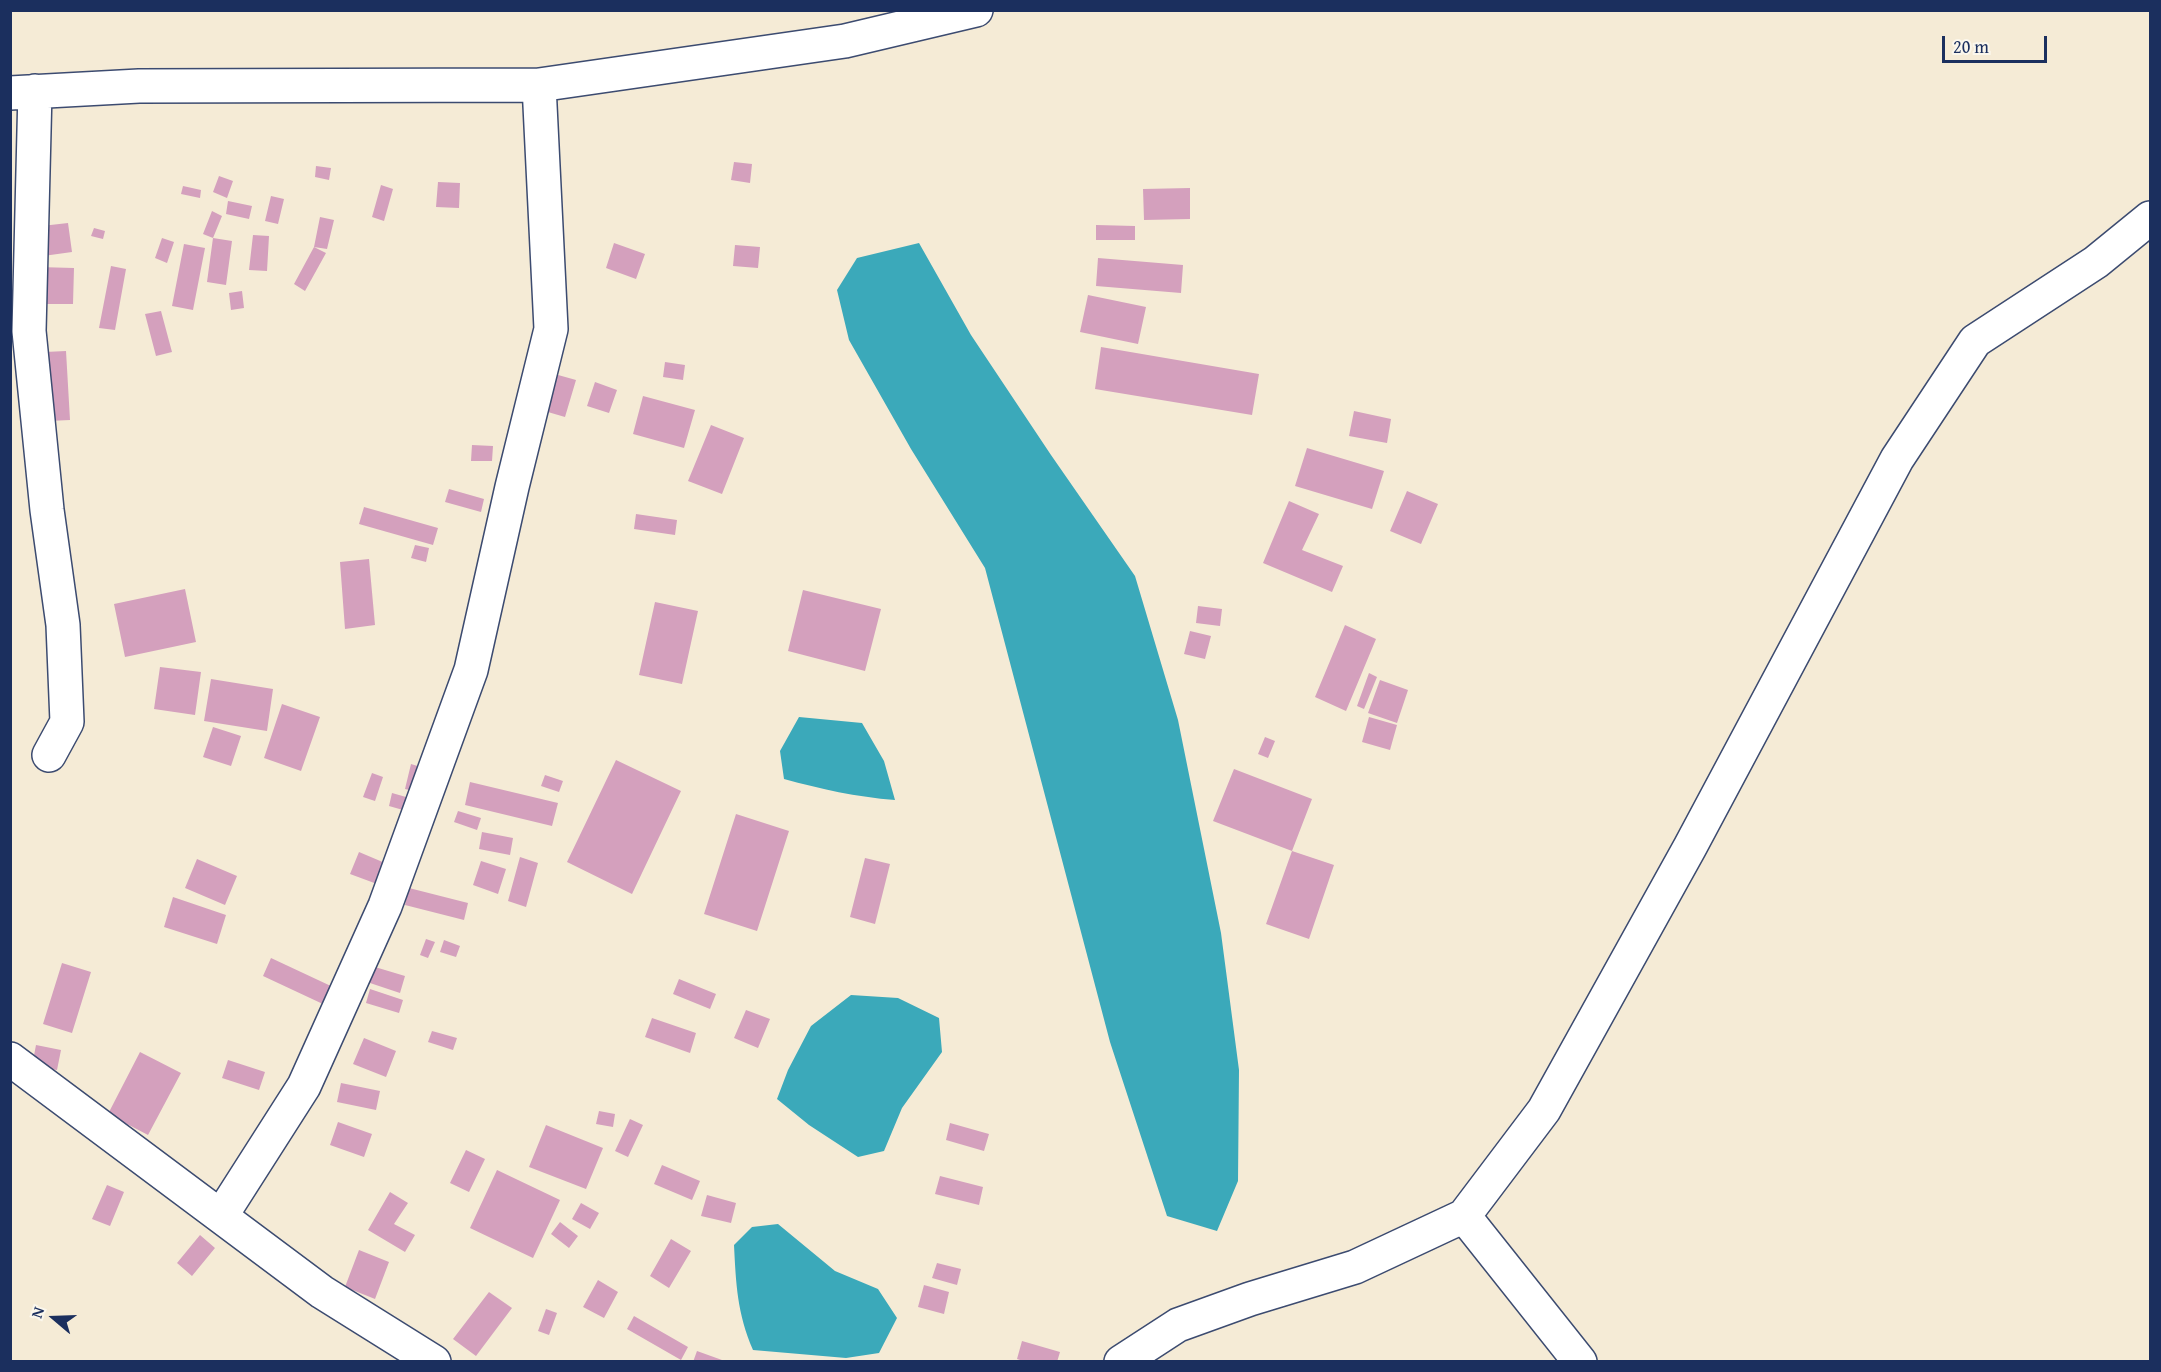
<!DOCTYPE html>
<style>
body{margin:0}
#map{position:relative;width:2161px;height:1372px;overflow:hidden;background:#f5ebd6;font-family:"Gentium Book Plus",serif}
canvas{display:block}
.frame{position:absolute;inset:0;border:12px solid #1b2f5e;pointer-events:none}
.north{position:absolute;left:24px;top:1288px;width:60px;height:60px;-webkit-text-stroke:4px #fbf7ec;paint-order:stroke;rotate:289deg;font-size:16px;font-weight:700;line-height:24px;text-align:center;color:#1b2f5e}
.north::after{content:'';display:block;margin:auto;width:21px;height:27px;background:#1b2f5e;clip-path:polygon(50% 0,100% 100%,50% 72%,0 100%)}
.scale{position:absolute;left:1942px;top:36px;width:105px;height:27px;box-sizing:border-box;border:3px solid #1b2f5e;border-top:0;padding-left:8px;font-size:18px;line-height:21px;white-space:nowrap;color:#1b2f5e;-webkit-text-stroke:4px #fbf7ec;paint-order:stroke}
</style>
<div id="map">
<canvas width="2161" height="1372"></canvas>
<div class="frame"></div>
<div class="north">N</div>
<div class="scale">20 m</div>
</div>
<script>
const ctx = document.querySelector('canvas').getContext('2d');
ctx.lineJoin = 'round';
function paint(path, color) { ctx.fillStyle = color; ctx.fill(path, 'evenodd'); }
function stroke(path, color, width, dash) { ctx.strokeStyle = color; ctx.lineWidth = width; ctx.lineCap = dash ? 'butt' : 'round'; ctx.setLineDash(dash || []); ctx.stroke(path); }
const water = new Path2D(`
 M919,243l52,92 80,120 84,121 43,144 43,213 18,137 -1,111 -21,50 -50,-15 -57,-174 -125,-474 -74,-119 -62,-109 -12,-50 20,-32z
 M799,717l63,6 22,38 11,39c-39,-3 -74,-11 -111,-21l-4,-28z
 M851,995l47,3 41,20 3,34 -40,56 -18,43 -26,6 -49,-32 -32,-26 11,-29 23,-44z
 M778,1224l57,47 43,18 19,29 -18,35 -33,5 -93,-8c-16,-37 -17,-66 -19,-105l18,-18z`);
const building = new Path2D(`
 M734,162l18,2 -2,19 -19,-3z
 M316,166l15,2 -2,12 -14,-3z
 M219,176l14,5 -6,17 -14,-6z
 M438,182l22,1 -1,25 -23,-1z
 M381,185l12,4 -9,32 -12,-4z
 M183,186l18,4 -1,8 -19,-4z
 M1190,188v31l-46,1 -1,-31z
 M271,196l13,3 -6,25 -13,-3z
 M228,201l24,5 -3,13 -23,-5z
 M212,211l10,5 -9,22 -10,-4z
 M320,217l14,3 -7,29 -13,-2z
 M68,223l4,29 -36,5 -3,-30z
 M1096,225l39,1v14h-39z
 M94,228l11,3 -2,8 -12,-3z
 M253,235l16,1 -2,35 -18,-1z
 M162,238l12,4 -7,21 -12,-5z
 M213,238l19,3 -6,44 -19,-3z
 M614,243l31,11 -9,25 -30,-11z
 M184,244l21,4 -12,62 -21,-4z
 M735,245l25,2 -2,21 -25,-2z
 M314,247l12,6 -21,38 -11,-7z
 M1098,258l85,7 -2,28 -85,-7z
 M111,266l15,3 -11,61 -16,-2z
 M38,267l36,1 -1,36h-36z
 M242,291l2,17 -13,2 -2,-17z
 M1088,295l58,12 -8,37 -58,-12z
 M161,311l11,41 -16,4 -11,-42z
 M1101,347l158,27 -7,41 -157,-26z
 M66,351l4,69 -21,1 -4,-69z
 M665,362l20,3 -2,15 -20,-3z
 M551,373l25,7 -11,37 -24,-7z
 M595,382l22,8 -8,23 -22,-7z
 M643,396l52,14 -11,38 -51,-14z
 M1354,411l37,8 -4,24 -38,-7z
 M711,425l33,13 -22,56 -34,-13z
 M472,445l21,1 -1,15h-21z
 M1307,448l77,23 -12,38 -77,-23z
 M449,489l35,10 -3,13 -36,-10z
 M1407,491l31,13 -17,40 -31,-13z
 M1289,501l30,13 -17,36 41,16 -11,26 -69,-29z
 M364,507l74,21 -5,17 -74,-21z
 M636,514l41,6 -2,15 -41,-6z
 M415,545l14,3 -3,14 -15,-4z
 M369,559l6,66 -30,4 -5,-67z
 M185,589l11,53 -71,15 -11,-53z
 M803,590l78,19 -16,62 -77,-20z
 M655,602l43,9 -16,73 -43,-9z
 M1198,606l24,3 -2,17 -24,-3z
 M1345,625l31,14 -30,72 -31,-14z
 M1190,631l21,5 -6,23 -21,-5z
 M160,667l41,5 -6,43 -41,-6z
 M1369,673l8,4 -13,32 -7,-3z
 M211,679l62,10 -6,42 -63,-10z
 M1380,680l28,10 -11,33 -29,-10z
 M282,704l38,13 -19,54 -37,-13z
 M1369,717l28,8 -7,25 -28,-8z
 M213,727l28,9 -10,30 -28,-9z
 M1265,737l10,4 -7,17 -10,-4z
 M616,760l65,31 -49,103 -65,-32z
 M411,764l13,4 -6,24 -13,-3z
 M1234,769l78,30 -20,52 -79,-30z
 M372,773l11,4 -8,24 -12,-4z
 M545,775l18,6 -4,11 -18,-6z
 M470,782l88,21 -6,23 -87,-21z
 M392,793l21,6 -3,13 -21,-6z
 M458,811l23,7 -4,12 -23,-8z
 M736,814l53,17 -32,100 -53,-17z
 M482,832l31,6 -3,17 -31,-6z
 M1292,851l42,14 -25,74 -43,-15z
 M359,852l26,11 -8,21 -27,-10z
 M520,857l18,6 -12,44 -18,-6z
 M865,858l25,6 -15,60 -25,-7z
 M197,859l40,17 -12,29 -40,-17z
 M481,861l25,8 -8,25 -25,-9z
 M409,888l59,15 -4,17 -59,-15z
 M173,897l53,18 -9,29 -53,-17z
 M426,939l9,3 -7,16 -8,-3z
 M444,940l16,6 -4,11 -16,-5z
 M271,958l62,29 -8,18 -62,-29z
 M62,963l29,9 -19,61 -29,-9z
 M375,967l30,9 -5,17 -30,-10z
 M679,979l37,15 -6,15 -37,-15z
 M370,989l33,11 -4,13 -33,-10z
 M746,1010l24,9 -12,29 -24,-10z
 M652,1018l44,15 -6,20 -45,-16z
 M432,1031l25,7 -4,12 -25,-8z
 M364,1038l32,13 -10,26 -33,-13z
 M36,1045l25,5 -4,20 -25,-4z
 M140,1052l41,21 -33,62 -40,-21z
 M228,1060l37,12 -6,18 -37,-12z
 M341,1083l39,8 -4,19 -39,-8z
 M599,1111l16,3 -2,13 -17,-3z
 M630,1119l13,6 -15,32 -13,-6z
 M338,1122l34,12 -8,23 -34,-12z
 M950,1123l39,11 -5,17 -38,-11z
 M546,1125l57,23 -17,41 -57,-22z
 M466,1150l19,9 -16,33 -19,-9z
 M662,1165l38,16 -8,19 -38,-16z
 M497,1170l63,30 -27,58 -63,-30z
 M940,1176l43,11 -4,18 -44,-11z
 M107,1185l17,7 -14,34 -18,-7z
 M390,1192l18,11 -14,21 21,11 -10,17 -37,-22z
 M707,1195l29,8 -5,20 -30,-7z
 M581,1203l18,10 -9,16 -18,-10z
 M560,1222l18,14 -9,12 -18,-14z
 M200,1235l15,13 -23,28 -15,-13z
 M671,1239l20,12 -22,37 -19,-12z
 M359,1250l30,12 -14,37 -30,-12z
 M937,1263l24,6 -4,16 -25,-7z
 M598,1280l20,12 -14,26 -21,-11z
 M924,1285l25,7 -5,22 -26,-7z
 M489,1292l23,16 -36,48 -23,-17z
 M546,1309l11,4 -8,22 -11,-4z
 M634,1316l54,31 -7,13 -54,-31z
 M1022,1341l38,11 -3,10h-31l-9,-3z
 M697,1351l25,9v2h-29z`);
const minor = new Path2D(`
 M35,91l-6,240 18,179 16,115 4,97 -18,33
 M10,93l129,-7 400,-1 306,-44 131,-31
 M10,1059l312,233 112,70
 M221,1216l83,-130 81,-180 86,-236 41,-183 39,-158 -12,-244
 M1464,1216l116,146
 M1121,1362l57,-37 72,-26 105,-32 109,-51 80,-106 146,-263 207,-388 78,-118 121,-79 54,-44`);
paint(water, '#3ba9ba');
paint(building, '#d4a0bd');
stroke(minor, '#3c4b70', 36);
stroke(minor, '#fff', 33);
</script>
